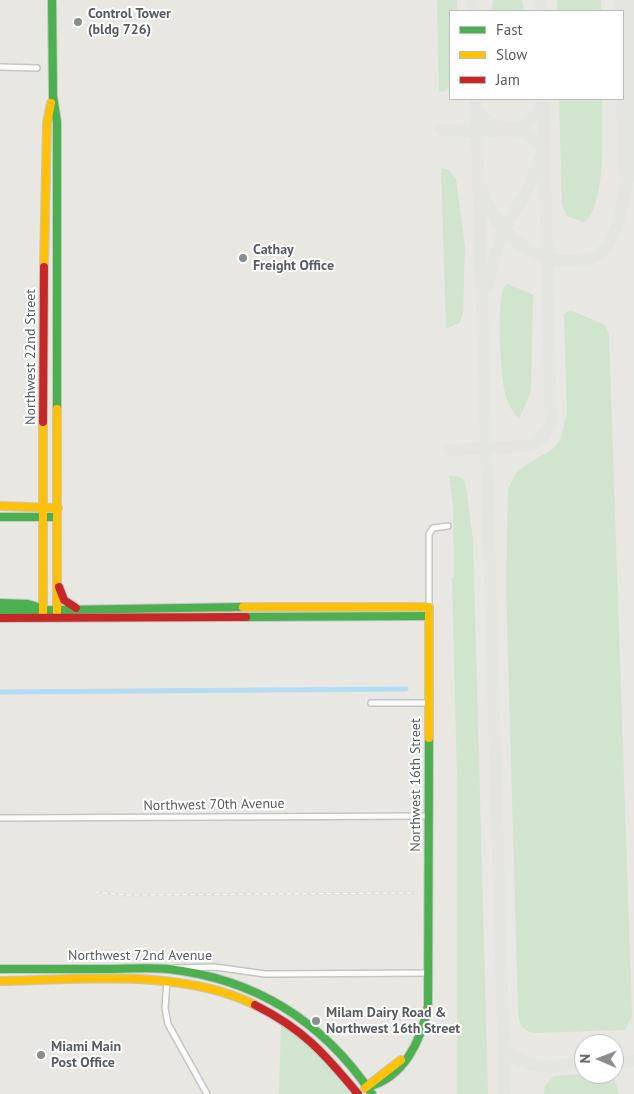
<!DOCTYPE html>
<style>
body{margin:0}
#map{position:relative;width:634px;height:1094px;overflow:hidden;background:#e8e7e2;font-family:"PT Sans",sans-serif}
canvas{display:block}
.legend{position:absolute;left:449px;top:10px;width:175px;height:90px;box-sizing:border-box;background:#fff;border:1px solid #bcbebf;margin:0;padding:6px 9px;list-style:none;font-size:15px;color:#585c60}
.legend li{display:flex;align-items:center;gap:10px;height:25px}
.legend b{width:25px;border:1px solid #bcbebf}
.north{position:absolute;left:574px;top:1034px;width:50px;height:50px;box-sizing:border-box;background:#fff;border:1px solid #bcbebf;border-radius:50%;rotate:271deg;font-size:14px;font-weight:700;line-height:20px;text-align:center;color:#585c60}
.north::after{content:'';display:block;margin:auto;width:18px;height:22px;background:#8a8d8e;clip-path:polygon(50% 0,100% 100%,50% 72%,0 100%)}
</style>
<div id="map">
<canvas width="634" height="1094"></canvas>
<ul class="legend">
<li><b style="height:6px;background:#4caf50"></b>Fast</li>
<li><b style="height:6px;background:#ffc107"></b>Slow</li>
<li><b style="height:6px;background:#c62828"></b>Jam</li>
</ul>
<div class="north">N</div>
</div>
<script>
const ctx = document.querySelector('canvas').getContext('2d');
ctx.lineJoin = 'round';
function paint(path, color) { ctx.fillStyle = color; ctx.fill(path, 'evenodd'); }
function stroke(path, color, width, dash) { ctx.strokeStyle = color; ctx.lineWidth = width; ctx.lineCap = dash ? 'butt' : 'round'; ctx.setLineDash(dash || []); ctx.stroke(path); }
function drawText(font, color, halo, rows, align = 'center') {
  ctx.font = font + ' "PT Sans",sans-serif'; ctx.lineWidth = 4; ctx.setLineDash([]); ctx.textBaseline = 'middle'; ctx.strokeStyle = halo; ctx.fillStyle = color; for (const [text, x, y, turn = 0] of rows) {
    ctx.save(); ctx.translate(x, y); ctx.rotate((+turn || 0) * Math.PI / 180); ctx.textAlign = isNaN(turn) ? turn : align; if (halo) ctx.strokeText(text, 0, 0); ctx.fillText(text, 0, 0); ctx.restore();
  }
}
const green = new Path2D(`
 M437,0h20v11h-7v74l-5,6 -6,1z
 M493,0h29l2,11h-33z
 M557,0h44v11h-44z
 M559,99h43c0,25 5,109 -18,123l-17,-6 -5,-11z
 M441,168l8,2 7,9 9,67 -2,67 -4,10 -13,6z
 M508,284l25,11 -2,97 -12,27c-6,-5 -13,-19 -14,-27 -4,-16 -11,-102 3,-108z
 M570,310l35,15 4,10 23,681 -7,14 -91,3c-15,-3 -15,-12 -16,-25l-12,-422 2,-97 9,-18 37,-23 7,-10 6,-25 -3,-99z
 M449,475l11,2 5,4 8,58 15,555h-31v-317l-5,-199 2,-1 -1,-72z
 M281,1025l35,27 35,42h-72z
 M584,1074h19l11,4 5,16h-75l1,-8 9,-10z`);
const canal = new Path2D(`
 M0,692l406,-3`);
const taxiway = new Path2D(`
 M473,0l1,11
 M540,0l1,11
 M476,99l29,995
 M477,106c12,34 54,13 66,47
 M441,130c29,0 92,10 101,-26
 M482,189c9,29 30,55 58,67 11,4 20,5 30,5 11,0 21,-1 29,-7 35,-27 31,-139 32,-180
 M486,287l18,-58 25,-42 12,-31
 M450,450l79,-4 12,-7 10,-16 -8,-324
 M504,1042c13,32 53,23 80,22
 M614,1063l20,-2`);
const runway = new Path2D(`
 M629,0l5,166`);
const street = new Path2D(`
 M0,67l37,1
 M429,607v-73l4,-6 15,-2
 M371,703h57
 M0,818l429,-2
 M175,968l40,-1 50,7 164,-1
 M167,981l-2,27 3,16 39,70`);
const fast = new Path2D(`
 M52,0l1,96 4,26v287
 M0,517h57
 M0,603l28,1 13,4
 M0,611l243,-4
 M246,617l183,-1
 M0,969c36,0 71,0 107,0 20,0 41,-2 61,0 88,10 155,52 204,125
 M367,1087c37,-9 54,-46 61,-81l1,-268`);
const slow = new Path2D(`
 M44,267l3,-144 4,-20
 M57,409v209
 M0,506l58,2
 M243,607h186v131
 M43,618v-196
 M0,981c80,-1 181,-13 255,24
 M365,1088l36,-28`);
const jam = new Path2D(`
 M43,422l1,-155
 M59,587l5,13 12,8
 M0,618l246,-1
 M255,1005c48,24 69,48 103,89`);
const rail = new Path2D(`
 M95,892l30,3 292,-2`);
const markers = [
 [78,22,5,"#8a8d8e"],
 [243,258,5,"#8a8d8e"],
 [316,1021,5,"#8a8d8e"],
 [41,1055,5,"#8a8d8e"]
];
const poiNames = [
 ["Control Tower",88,14],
 ["(bldg 726)",88,30],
 ["Cathay",253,250],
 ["Freight Office",253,266],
 ["Milam Dairy Road &",326,1013],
 ["Northwest 16th Street",326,1029],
 ["Miami Main",51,1047],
 ["Post Office",51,1063]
];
const streetNames = [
 ["Northwest 22nd Street",31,357,-90],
 ["Northwest 16th Street",416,785,-90],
 ["Northwest 70th Avenue",214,805,-1],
 ["Northwest 72nd Avenue",140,956]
];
paint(green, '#d1e4cd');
stroke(canal, '#b4ddf4', 5);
stroke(taxiway, '#e4e4e1', 12);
stroke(runway, '#e4e4e1', 32);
stroke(street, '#c5c5c4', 8);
stroke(fast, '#c5c6c5', 10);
stroke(slow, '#c5c6c5', 10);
stroke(jam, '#c5c6c5', 10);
stroke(street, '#fcfbfb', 5);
stroke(fast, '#4caf50', 8);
stroke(slow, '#ffc107', 8);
stroke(jam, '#c62828', 8);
stroke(rail, '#e1e1e0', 3);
stroke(rail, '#fff', 1, [4]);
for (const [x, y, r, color] of markers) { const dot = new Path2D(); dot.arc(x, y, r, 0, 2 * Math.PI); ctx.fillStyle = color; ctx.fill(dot); stroke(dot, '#fff', 2); }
drawText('bold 14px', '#585c60', '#fff', poiNames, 'left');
drawText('14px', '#585c60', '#fff', streetNames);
</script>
